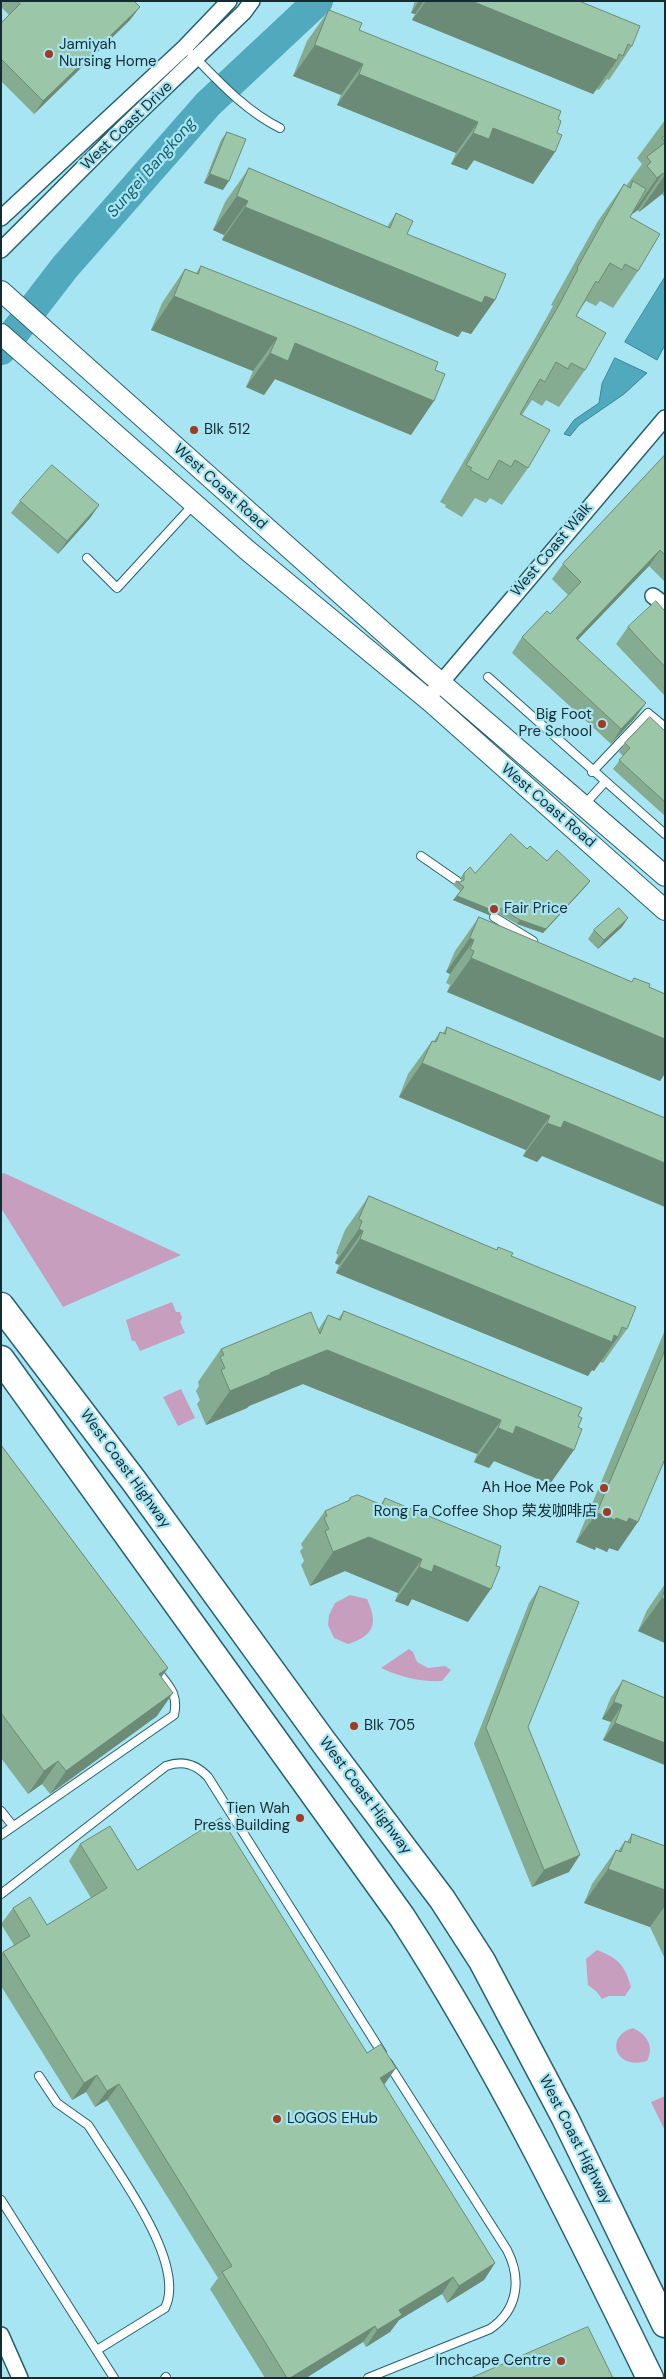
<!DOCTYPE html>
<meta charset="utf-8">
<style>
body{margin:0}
#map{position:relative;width:666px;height:2379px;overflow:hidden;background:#a8e5f3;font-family:"DM Sans",sans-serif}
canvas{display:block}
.frame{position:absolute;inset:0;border:2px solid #132c32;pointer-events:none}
</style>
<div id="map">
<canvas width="666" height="2379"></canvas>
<div class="frame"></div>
</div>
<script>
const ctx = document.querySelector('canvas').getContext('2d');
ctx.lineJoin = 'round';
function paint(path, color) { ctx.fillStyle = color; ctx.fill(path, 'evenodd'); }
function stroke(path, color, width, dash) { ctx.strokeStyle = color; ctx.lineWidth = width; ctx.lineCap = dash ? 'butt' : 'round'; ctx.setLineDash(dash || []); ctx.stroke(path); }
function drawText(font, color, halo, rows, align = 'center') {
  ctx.font = font + ' "DM Sans","Noto Sans SC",sans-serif'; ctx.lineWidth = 4.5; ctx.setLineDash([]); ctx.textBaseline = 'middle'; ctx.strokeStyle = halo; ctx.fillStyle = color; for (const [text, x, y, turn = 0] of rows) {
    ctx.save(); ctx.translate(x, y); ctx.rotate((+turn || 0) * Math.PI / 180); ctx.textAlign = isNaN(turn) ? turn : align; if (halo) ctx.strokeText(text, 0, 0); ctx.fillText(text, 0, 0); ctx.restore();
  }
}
const green = new Path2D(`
 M4,1173l177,82 -118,52 -62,-99v-34z
 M172,1302l4,10h4l2,6 -2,4 5,11 -45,18 -5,-10h-3l-6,-21z
 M181,1389l14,29 -17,8 -15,-29z
 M350,1595l17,4c12,26 6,37 -19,45l-14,-6 -6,-13 1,-10 6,-12z
 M409,1649l4,3 4,10 11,6 17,-2 6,4 -9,11c-21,1 -42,-4 -61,-13z
 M597,1950c21,8 28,15 34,37l-6,9h-16l-7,3 -5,-7 -9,-7 -2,-26z
 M633,2028c13,6 22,18 14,33 -32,10 -43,-25 -14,-33z
 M665,2096v35l-14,-29z`);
const water = new Path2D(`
 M665,277v68l-8,15 -32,-18z
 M615,358l32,15 -23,21 -45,31 -9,11 -6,-2 10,-14 25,-17 3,-19z`);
const river = new Path2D(`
 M1,350l64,-83 143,-163 110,-103`);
const lane = new Path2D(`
 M185,47c29,29 57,62 95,81
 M87,558l30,30 76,-83
 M488,677l177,157
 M592,772l56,-59 17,14
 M584,805l21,-23
 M421,856l36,25
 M494,917l39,24
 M1,1811l12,15
 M1,1835l173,-120c5,-22 -6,-30 -19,-47
 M1,1894l165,-128c17,-6 30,-2 42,11l174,276
 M39,2076l18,27 31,22 6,9c24,39 93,129 71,174l-68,42
 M1,2200l113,178
 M165,2378l1,-1
 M368,2378l122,-49c28,-19 32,-50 17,-79l-119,-187`);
const street = new Path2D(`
 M1,218l184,-171 44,-46
 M1,250l125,-125 118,-113 8,-11
 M653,596l12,9
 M434,691l231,-273
 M1,2335l19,43`);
const secondary = new Path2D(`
 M1,291l425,379 239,206
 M1,334l246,216 184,152 234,208`);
const highway = new Path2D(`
 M1,1306l133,175 188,259 120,159 40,62 83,157 100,206
 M1,1359l401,558c95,147 172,305 248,461`);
const wall = new Path2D(`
 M1,1h133l-4,19 -96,94 -33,-33v-58l8,-8 -8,-8z
 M415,1h164l53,45 -23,34 -2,-1 -8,11 -2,-1 -4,5 -181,-74 3,-6 -4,-1z
 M329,10l30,20 199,89 -3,33 -22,32 -59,-24 -7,10 -16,-6 5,-11 -119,-48 4,-10 -48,-19 14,-35z
 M665,120v78l-3,-4 -23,18 -1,-2 -7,5 -1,2 8,54 -25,37 -13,-7 -4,5 -10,-5 -5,7 -5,8 9,54 -26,37 -13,-7 -4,6 -10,-6 -10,15 6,53 -26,37 -12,-7 -4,5 -11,-5 -13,19 -17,-10 1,-2 -6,-3 93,-160 20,-36 -2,-1 47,-84 26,-37 2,2 16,-22 -5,-6z
 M227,132l-4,58 -19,-7 17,-43z
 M249,168l138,59 9,-14 11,21 88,66 -24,34 -9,-3 -4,6 -236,-97 2,-5 -11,-5 12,-28z
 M201,266l234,104 -24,65 -136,-56 -11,16 -18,-8 7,-16 -102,-41 11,-27 23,-34 11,4z
 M665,455v127l-16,-16 -71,74 68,63 -11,15 -24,26 -99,-91 10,-16 28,-23 18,-19 -16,-16 11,-15z
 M20,501l79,4 -9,13 -32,36 -47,-41z
 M665,611v85l-49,-52 12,-17z
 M665,731v85l-52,-47 10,-13 -4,-4 6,-9z
 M527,849l20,12 43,20 -3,4 -44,48 -26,-9 -21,-12h-4l-3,3 -36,-15 7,-9 -7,-6 3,-4 4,1h1v-5l3,-4h11z
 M479,917l153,65 2,-4 15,9 16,7v80l-5,7 -213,-89 3,-7 -4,-2 4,-9 -4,-2 9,-21z
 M622,927l-24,22 -10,-10 6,-9z
 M447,1027l218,91 -123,38 -5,6 -14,-6 3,-6 -127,-53 9,-23 24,-33h2l6,-9 3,1z
 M369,1196l127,54 2,-3 13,9 116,73 -24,34 -3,-1 -6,9 -2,-1 -4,6 -252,-103 3,-8 -4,-2 3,-8 -2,-2 9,-23z
 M344,1311l238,97 -32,76 -56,-23 -5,7 -15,-6 3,-8 -174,-70 -54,22 -2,2 -41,17 -9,-21 3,-4 -4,-9 3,-5 -1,-4 23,-33 97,-19 10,-15 10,4z
 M665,1330v129l-47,92 -9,-3 -2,4 -11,-5 -1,3 -19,-8z
 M1,1445l167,223 -7,9 -4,39 -107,78 -8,-10 -14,10 -27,-36z
 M350,1498l31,6 4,-6 83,124 -56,-23 -4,7 -13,-5 3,-8 -53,-22 -35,15 -9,-21 3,-4 -4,-10 3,-3 -2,-4 24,-33 22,-9z
 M665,1584v59l-27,-12 9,-21z
 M540,1586l-12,141 41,145 -37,15 -58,-143 55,-141z
 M623,1680l42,18v67l-62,-25 8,-18 -9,-3 9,-22z
 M632,1834l33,12v113l-15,-32 -66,-24 8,-19 24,-34 2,1 7,-10 2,1z
 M80,1844l57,26 247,215 111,178 -11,17 -37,23 -5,-9 -43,26 -9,12 -24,15 -3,-5 -57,36h-41l-55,-89 8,-11 -111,-178 -12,7 -9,-15 -14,8 -71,-114v-32l2,-2 11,-7 -13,-21 12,-16 34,17 44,-27 -22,-37z`);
const shadedWall = new Path2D(`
 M419,1h5l-9,13 -4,-1z
 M426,1h46l145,59 -24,34 -181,-74z
 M140,7l-10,13 -96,94 9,-13z
 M315,45l48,19 -22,31 -48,-19z
 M359,74l119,48 -22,31 -119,-48z
 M493,128l62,24 -22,32 -59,-24 -7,10 -16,-6 22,-31z
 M663,173l-25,37 -7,5 26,-37z
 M210,174l19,7 -6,9 -19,-7z
 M665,175v14l-3,5 -23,18z
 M237,196l11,5 -24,34 -11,-5z
 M245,207l240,89 10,4 -24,34 -9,-3 -4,6 -236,-97z
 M174,296l103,42 -24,33 -102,-41z
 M295,343l139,58 -23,34 -136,-56 -11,16 -18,-8 24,-34z
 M99,505l-9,13 -32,36 9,-13z
 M660,550l-11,16 -84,87 11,-15z
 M646,703l-11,15 -24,26 10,-15z
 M590,881l-3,4 -44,48 -26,-9 3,-4z
 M457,896l43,12 -4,4h-4l-3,3 -36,-15z
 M628,918l-6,9 -24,22 6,-9z
 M470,938l4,2 -24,34 -4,-2z
 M471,958l194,81v34l-5,8 -213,-89z
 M422,1063l128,53 -24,34 -127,-53z
 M564,1121l101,42v44l-123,-51 -5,6 -14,-6 24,-33z
 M359,1229l4,2 -24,34 -4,-2z
 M360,1239l254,96 4,2 -24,34 -2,-1 -4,6 -252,-103z
 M327,1350l174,70 -24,34 -174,-70 -54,22 -2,2 -41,17 24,-34 40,-18z
 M516,1426l58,24 -24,34 -56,-23 -5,7 -15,-6 24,-34z
 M597,1513l19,5h13l9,4 -20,29 -9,-3 -2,4 -11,-5 -1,3 -19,-8z
 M369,1537l53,22 -24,34 -53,-22 -35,15 23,-34z
 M434,1565l57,24 -23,33 -56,-23 -4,7 -13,-5 24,-34z
 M662,1598l3,1v44l-27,-12z
 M168,1668l-17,23 8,-17z
 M173,1693l-16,23 -107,78 16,-23z
 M614,1702l8,3 -11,17 -9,-3z
 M615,1723l50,20v22l-62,-25z
 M58,1761l-16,23 -14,10 16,-23z
 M580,1855l-11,17 -37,15 12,-17z
 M608,1869l57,21v16l-15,21 -66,-24z
 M396,2068l-12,17 -4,-7z
 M97,2075l-11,17 -14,8 12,-17z
 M119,2084l-12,16 -12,7 12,-16z
 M495,2263l-11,17 -37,23 12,-17z
 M453,2277l-11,17 -43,26 -9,12 -24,15 11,-17 22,-20z
 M375,2326l-12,16 -57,36h-16z`);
const building = new Path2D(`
 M17,1h117l6,6 -97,94 -42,-42v-36l19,-19z
 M472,1h107l61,25 -8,20 -4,-2 -5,12 -4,-2 -2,6z
 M329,10l33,13 -3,7 202,81 -3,8 3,2 -4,12 5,2 -7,17 -62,-24 -4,11 -16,-6 5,-11 -119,-48 4,-10 -48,-19z
 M227,132l19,7 -17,42 -19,-7z
 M665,136v6l-3,-4z
 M665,143v32l-2,-2 -6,5 -10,-12 4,-4 -4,-5z
 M249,168l141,60 6,-15 17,8 -6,13 99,40 -11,26 -10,-4 -3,7 -237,-96 3,-6 -11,-5z
 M633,181l13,8 -16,28 30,17 -22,37 -13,-7 -3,6 -12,-7 -12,20 -2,-2 -20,35 30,17 -21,37 -14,-7 -3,6 -12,-7 -11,20 -5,-3 -20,35 30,16 -22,38 -13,-8 -4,7 -12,-7 -11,20 -18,-10 2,-2 -6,-3 93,-160 19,-36 -1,-1 47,-84 6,4z
 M201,266l151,60 86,36 -3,8 10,4 -11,27 -139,-58 -7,18 -18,-8 7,-15 -103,-42 11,-27 13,5z
 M665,455v100l-5,-5 -84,88 70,65 -25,26 -99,-92 25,-26 3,3 31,-32 -18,-18z
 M52,465l47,40 -32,36 -47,-40z
 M656,601l9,10v56l-37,-40z
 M650,717l15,14v71l-46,-42 11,-12 -5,-5z
 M511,834l16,15 3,-3 17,15 10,-11 33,31 -44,48 -26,-9 -20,-12 -5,-1 -3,3 -35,-14 7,-9 -8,-6 4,1 4,-2v-7l6,-6 5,6z
 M619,908l9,10 -24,22 -10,-10z
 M479,917l153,65 2,-4 16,6 -1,3 16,7v45l-194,-81 3,-7 -4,-2 4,-9 -4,-2z
 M447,1027l218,91v45l-101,-42 -3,7 -14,-5 3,-7 -128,-53 10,-22 4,1 4,-10 5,2z
 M369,1196l128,54 1,-3 15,6 -2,3 125,51 -9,22 -5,-2 -4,10 -4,-2 -2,7 -252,-103 3,-8 -4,-2 3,-8 -3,-2z
 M344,1311l238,97 -4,8 4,2 -4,9 4,2 -8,21 -58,-24 -3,8 -15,-6 3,-8 -174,-70 -57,23 1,1 -41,17 -9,-21 4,-2 -5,-11 4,-2 -3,-6 90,-37 9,22 8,-19 12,5z
 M665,1350v109l-27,63 -9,-4 -2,4 -11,-4 -1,2 -18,-7z
 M1,1445l167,223 -9,6 14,19 -107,78 -8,-10 -14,10 -43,-58z
 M358,1495l24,10 3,-7 116,48 -5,20 4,1 -9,22 -57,-24 -2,7 -13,-5 3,-8 -53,-22 -36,15 -8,-21 4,-2 -5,-11 3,-2 -2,-5 25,-11v-2z
 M540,1586l39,16 -51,125 52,128 -36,15 -58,-142z
 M665,1590v9l-3,-1z
 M623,1680l42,18v45l-50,-20 7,-18 -8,-3z
 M221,1818l146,235 14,-9 15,24 -16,10 115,185 -36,23 -6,-9 -54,33 3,5 -25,15 -2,-4 -85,52h-3l-65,-106 10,-6 -113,-182 -12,7 -10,-16 -13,8 -81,-131 27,-16 -17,-28 17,-11 17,28 60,-37 -27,-44 30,-18 27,44z
 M632,1834l33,12v44l-57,-21 8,-19 5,2 4,-11 5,2z
 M588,2327l25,51h-142z`);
const markers = [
 [49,54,5,"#a23921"],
 [194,430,5,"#a23921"],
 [602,724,5,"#a23921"],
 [494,909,5,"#a23921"],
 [604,1488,5,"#a23921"],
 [607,1512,5,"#a23921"],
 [354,1726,5,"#a23921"],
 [300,1818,5,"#a23921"],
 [277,2119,5,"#a23921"],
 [561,2361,5,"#a23921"]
];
const poiNames = [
 ["Jamiyah",59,45],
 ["Nursing Home",59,62],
 ["Blk 512",204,430],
 ["Big Foot",592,715,"right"],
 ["Pre School",592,732,"right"],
 ["Fair Price",504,909],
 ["Ah Hoe Mee Pok",594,1488,"right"],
 ["Rong Fa Coffee Shop 荣发咖啡店",597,1512,"right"],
 ["Blk 705",364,1726],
 ["Tien Wah",290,1809,"right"],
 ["Press Building",290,1826,"right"],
 ["LOGOS EHub",287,2119],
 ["Inchcape Centre",551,2361,"right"]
];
const streetNames = [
 ["West Coast Drive",127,126,-44],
 ["West Coast Road",220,487,42],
 ["West Coast Walk",552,550,-50],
 ["West Coast Road",548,806,41],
 ["West Coast Highway",125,1469,54],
 ["West Coast Highway",365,1796,53],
 ["West Coast Highway",575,2140,63]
];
const waterNames = [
 ["Sungei Bangkong",152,168,-49]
];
paint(green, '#c89ebe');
paint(water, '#50a9bc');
stroke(water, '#3e8493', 1);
stroke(river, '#50a9bc', 30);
stroke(lane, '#25616e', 10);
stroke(street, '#25616e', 18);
stroke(secondary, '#25616e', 22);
stroke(highway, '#25616e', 29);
stroke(lane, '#fff', 8);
stroke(street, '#fff', 15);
stroke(secondary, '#fff', 20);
stroke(highway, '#fff', 26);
paint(wall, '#85ab90');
paint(shadedWall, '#6c8b76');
paint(building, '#9bc7a8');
stroke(building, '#6c8b76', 1);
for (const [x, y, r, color] of markers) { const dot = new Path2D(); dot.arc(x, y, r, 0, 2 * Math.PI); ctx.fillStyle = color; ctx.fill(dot); stroke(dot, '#a8e5f3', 2); }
drawText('15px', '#132c32', '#a8e5f3', poiNames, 'left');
drawText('15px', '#132c32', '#a8e5f3', streetNames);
drawText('italic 16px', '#155f6d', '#a8e5f3', waterNames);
</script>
